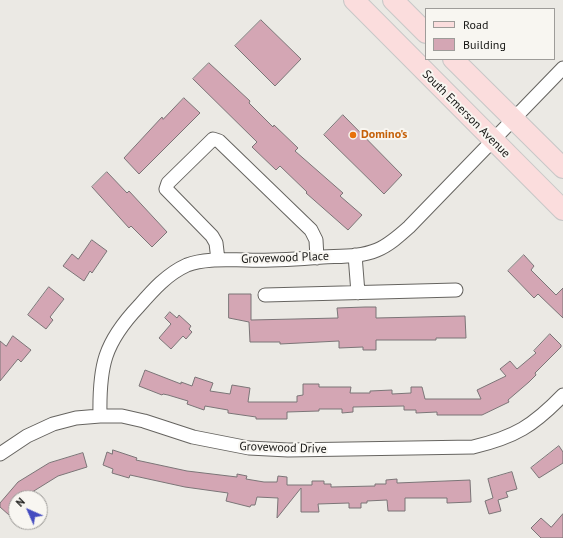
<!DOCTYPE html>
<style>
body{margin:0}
#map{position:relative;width:563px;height:538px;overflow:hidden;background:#ebe9e4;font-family:"PT Sans",sans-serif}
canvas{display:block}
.legend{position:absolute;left:425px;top:8px;width:130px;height:52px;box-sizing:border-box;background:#f8f6f1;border:1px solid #9e9c99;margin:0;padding:5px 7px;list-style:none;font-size:12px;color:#161614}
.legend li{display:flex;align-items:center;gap:8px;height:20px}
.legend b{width:20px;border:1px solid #9e9c99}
.north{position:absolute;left:8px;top:490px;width:40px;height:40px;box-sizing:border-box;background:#f8f6f1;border:1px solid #9e9c99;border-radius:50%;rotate:315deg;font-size:11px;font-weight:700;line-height:16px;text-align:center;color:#161614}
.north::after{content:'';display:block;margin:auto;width:14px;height:18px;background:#434bc0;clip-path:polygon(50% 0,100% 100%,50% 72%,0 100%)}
</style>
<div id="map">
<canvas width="563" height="538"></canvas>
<ul class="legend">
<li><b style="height:5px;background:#fbdddd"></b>Road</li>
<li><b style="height:11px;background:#d4a6b4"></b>Building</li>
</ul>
<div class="north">N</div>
</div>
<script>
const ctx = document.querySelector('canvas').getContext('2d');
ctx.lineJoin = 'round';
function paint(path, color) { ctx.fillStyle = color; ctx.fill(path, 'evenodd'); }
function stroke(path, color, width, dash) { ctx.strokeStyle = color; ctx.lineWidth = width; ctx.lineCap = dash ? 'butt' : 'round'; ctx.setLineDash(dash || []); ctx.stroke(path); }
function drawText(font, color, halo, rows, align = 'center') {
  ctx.font = font + ' "PT Sans",sans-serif'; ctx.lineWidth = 4; ctx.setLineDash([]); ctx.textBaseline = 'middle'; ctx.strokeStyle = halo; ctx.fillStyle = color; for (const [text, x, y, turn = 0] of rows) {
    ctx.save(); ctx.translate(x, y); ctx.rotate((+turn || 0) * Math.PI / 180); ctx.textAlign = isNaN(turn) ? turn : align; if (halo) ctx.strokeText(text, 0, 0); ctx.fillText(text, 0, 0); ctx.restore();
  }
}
const building = new Path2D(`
 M261,20l40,39 -26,27 -40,-40z
 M209,63l41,38 -1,2 24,24 1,-2 24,23 -3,3 48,42 -3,3 22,19 -14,15 -42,-37 1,-1 -27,-26 -4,4 -24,-23 5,-5 -64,-63z
 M184,98l16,15 -61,61 -15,-16 38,-41 1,2z
 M343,115l59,60 -18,19 -60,-59z
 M107,172l20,21 2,-2 38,41 -15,15 -21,-21 -2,2 -37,-41z
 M92,240l15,11 -15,22 -2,-2 -6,10 -21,-15 9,-12 6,5z
 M524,255l10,11 -3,4 25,25 7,-7v30l-25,-24 -4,4 -26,-27z
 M49,287l15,12 -14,18 3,3 -7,9 -18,-14z
 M229,294h22v26l87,-2 -1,-10 28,-1h11v11l89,-2 1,22h-30v2h-60v10h-13v-3l-24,1v-7l-59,3v-2h-30l-1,-20 -20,-4z
 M170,312l7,6 2,-3 12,11 -2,3 3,3 -6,7 -3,-3 -12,13 -12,-11 12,-14 -6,-6z
 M550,334l11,11v2l-26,26 1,2 -7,7 -21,18 1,2 -27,13h-45v-3l-21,1v-3h-12v-4l-51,1v5l-11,1v-4h-23v2l-32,1v7h-31v-2l-28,-4v-3l-23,-4 -1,4 -17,-6 1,-3 -20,-6 -5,-1 -1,1 -23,-9 6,-16 36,14v-2l11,4 3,-9 18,6 -3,8 20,3 2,-9 18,3 -2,14h49v-6l6,-1v-11h16v3h32l-1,6h20v-2l22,-1v4l19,-1v-6h11l3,12h56l-4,-9 29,-14 -6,-7 10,-8 7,8 19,-16 -2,-2z
 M13,336l18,14 -10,12 -3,-3 -18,22v-40l6,5z
 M559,446l4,6v11l-24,15 -8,-10z
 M113,450l24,8 -1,2 51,11 50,6v-3l10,2 -1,3 18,3h13l1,-6 9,1v8h25v-4h12v3h7v3l44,-1v-2h11v-4l11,-1v4l73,-3 1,22 -24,1v-5h-42v13h-17l-1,-11 -20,1v2h-6v5h-12v-5l-31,1 1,8h-18v-24l-24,30 1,-20 -21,-1 -2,8h-4l-1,2 -24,-6 2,-8 -43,-6 -55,-12 -1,3 -17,-5 1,-4 -10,-4 4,-13 5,2z
 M83,453l4,14 -29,9 -29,18 -4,4h-9v17l-6,-5 -1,5 -9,-8v-4l18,-21 31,-19z
 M512,472l5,17 -11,3 2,5 -10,3 3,11 -12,3 -4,-13 8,-3 -5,-19z
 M563,514v24h-22l-10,-10 10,-10 10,9z`);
const street = new Path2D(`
 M355,255l3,38
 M218,260l-2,-17 -4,-7 -46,-47 2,-6 45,-44 6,2 92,89 5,10 1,18
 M265,295l191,-5
 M100,416c-1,-50 4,-73 39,-110 14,-16 28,-32 48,-41 18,-7 41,-5 60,-5 26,1 51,-1 76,-3 18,-1 37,0 54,-7 12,-5 22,-14 32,-23l154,-159
 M0,454l27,-18 26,-12 23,-6 24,-2h22l22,5 49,16 56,11 39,2 185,-3c42,-10 60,-21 90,-52`);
const primary = new Path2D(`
 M354,0l209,210
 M393,0l33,33
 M453,59l110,109`);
const markers = [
 [353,135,4,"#e8710a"]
];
const streetNames = [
 ["South Emerson Avenue",466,114,45],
 ["Grovewood Place",285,258,-2],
 ["Grovewood Drive",283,448,2]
];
const foodNames = [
 ["Domino's",361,135]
];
paint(building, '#d4a6b4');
stroke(building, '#7b7577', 1);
stroke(street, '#666460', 15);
stroke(primary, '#c7c7c7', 22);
stroke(street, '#fff', 13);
stroke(primary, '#fbdddd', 20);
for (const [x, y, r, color] of markers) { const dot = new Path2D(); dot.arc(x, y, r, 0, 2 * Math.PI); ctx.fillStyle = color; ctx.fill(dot); stroke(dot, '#f8f6f1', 1.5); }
drawText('12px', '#161614', '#f8f6f1', streetNames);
drawText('bold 12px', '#c56008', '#f8f6f1', foodNames, 'left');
</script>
